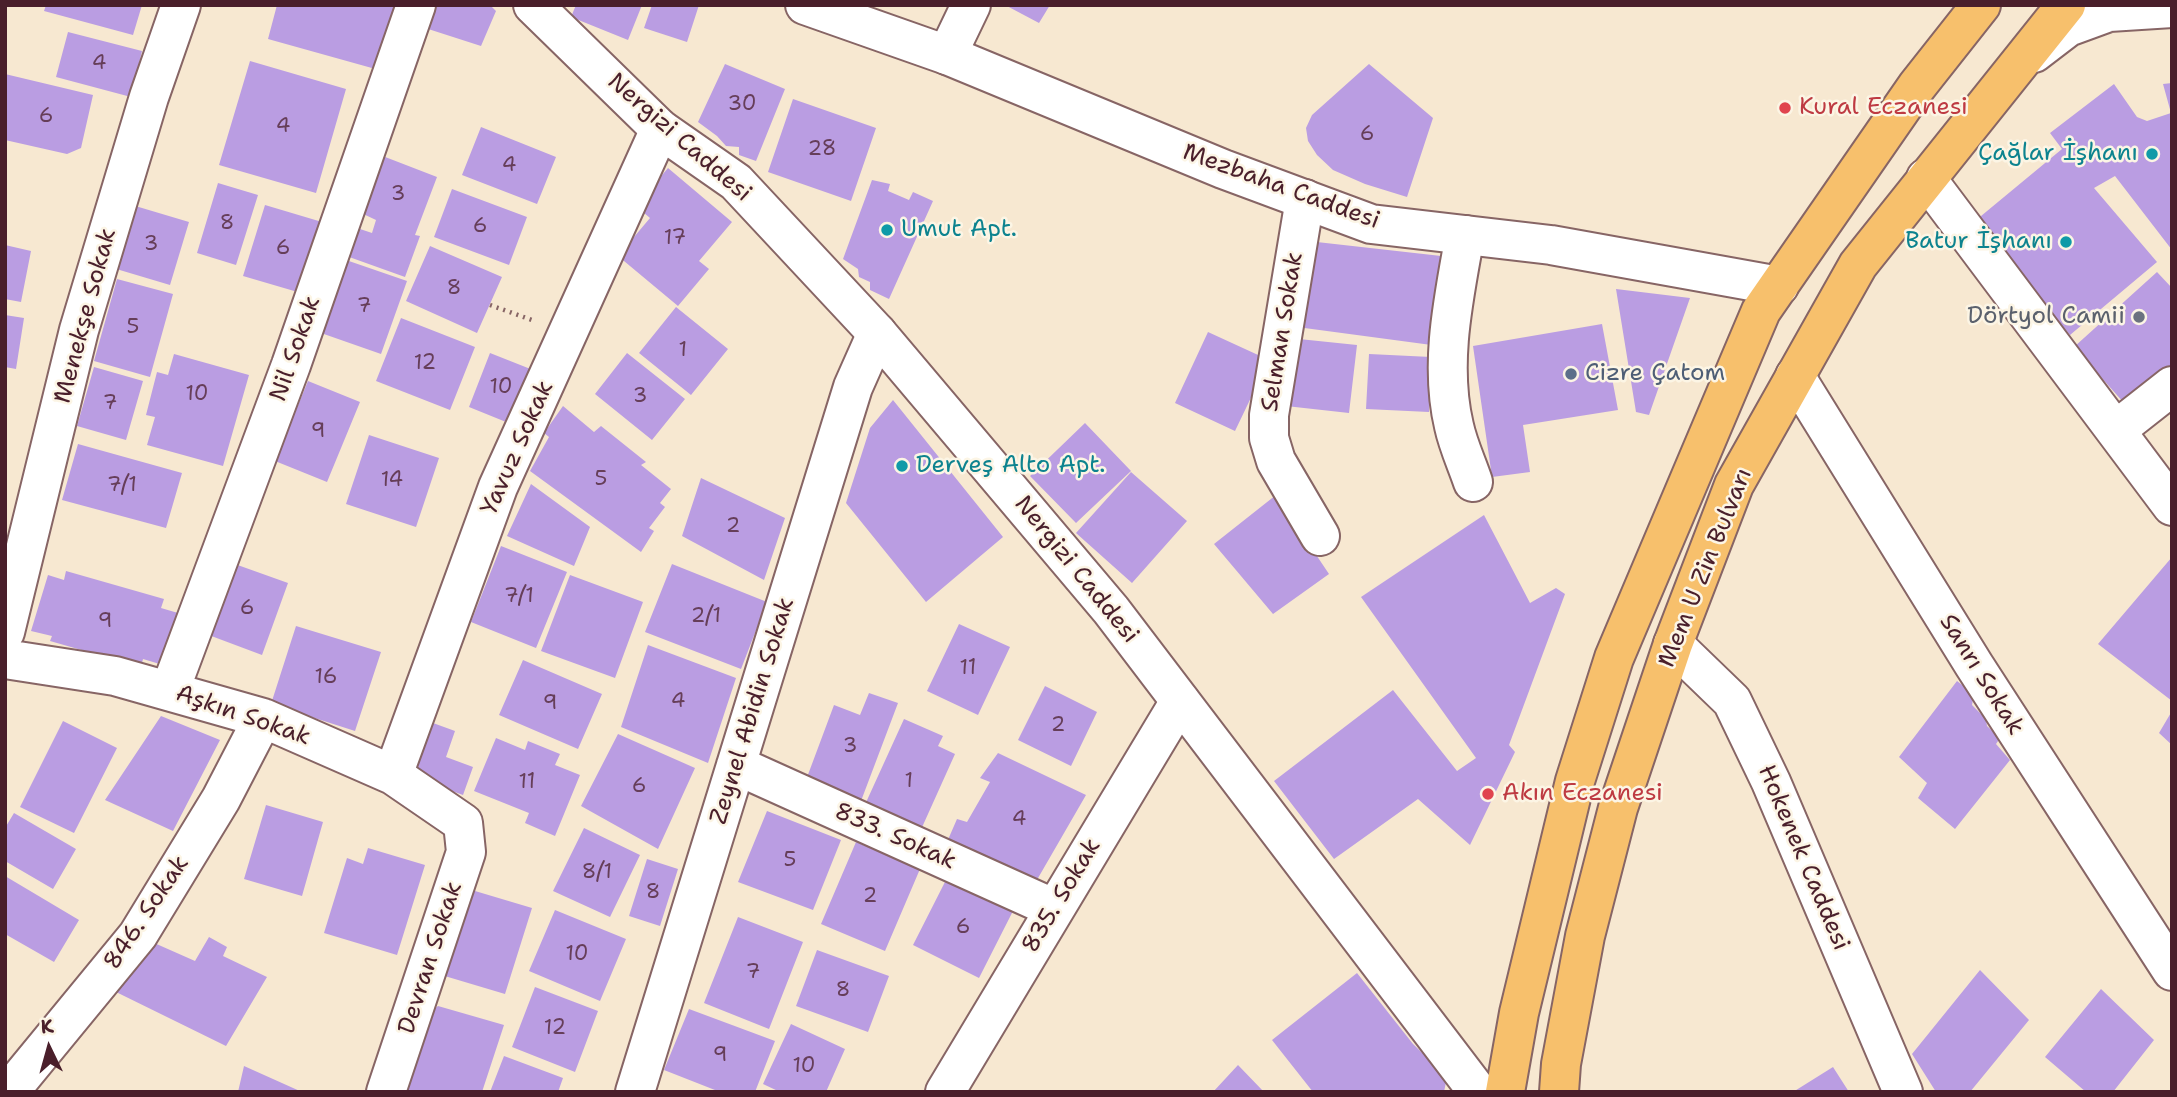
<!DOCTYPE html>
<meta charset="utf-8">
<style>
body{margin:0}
#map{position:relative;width:2177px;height:1097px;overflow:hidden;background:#f7e8d1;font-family:"Shantell Sans",sans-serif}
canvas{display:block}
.frame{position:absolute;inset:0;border:7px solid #4a1f2b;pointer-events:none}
.north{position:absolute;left:14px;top:1013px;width:70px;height:70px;-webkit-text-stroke:5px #fcf5e5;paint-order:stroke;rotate:355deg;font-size:19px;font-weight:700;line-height:28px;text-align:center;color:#4a1f2b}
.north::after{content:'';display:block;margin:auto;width:24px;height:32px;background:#4a1f2b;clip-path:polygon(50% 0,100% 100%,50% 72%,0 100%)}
</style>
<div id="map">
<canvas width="2177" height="1097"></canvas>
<div class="frame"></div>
<div class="north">K</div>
</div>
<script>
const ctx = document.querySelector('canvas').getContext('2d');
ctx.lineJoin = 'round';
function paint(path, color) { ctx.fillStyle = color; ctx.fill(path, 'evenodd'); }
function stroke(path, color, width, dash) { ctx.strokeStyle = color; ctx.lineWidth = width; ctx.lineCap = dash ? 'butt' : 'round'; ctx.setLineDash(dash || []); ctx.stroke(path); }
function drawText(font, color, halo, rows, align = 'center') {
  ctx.font = font + ' "Shantell Sans",sans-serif'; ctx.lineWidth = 5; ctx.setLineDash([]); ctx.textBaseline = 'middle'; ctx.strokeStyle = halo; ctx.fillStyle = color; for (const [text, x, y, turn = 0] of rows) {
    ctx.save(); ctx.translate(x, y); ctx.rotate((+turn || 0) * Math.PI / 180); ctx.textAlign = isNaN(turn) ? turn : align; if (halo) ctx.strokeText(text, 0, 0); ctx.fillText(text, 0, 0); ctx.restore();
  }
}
const building = new Path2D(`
 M46,5h96l-9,30 -89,-24z
 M277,5h124l-22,65 -111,-31z
 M430,5h60l6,6 -15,35 -59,-19z
 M576,5h66l-14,35 -57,-23z
 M652,5h47l-12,37 -43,-14z
 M1005,5h45l-11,18z
 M68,32l74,19 -11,46 -75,-20z
 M250,61l96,28 -30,104 -97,-28z
 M725,64l60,25 -29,72 -17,-6v-8l-13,-1 -9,-10 -19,-14z
 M1369,64l64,54 -26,79 -42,-13 -32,-14 -16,-15 -9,-14 -2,-13 6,-13z
 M5,74l88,21 -12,53 -14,6 -62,-14z
 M2172,83v167l-57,-74 -21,12 63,74 -87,73 -95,-114 87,-72 -12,-16 64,-49 23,33 10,4 24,-8 -8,-29z
 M793,99l83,29 -25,73 -83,-29z
 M481,127l75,30 -19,47 -75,-29z
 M380,155l57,22 -22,58 5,1 -15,41 -67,-24 10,-28 24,8 4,-13 -17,-8z
 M668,168l64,54 -33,39 10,8 -31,37 -60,-50 32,-38 -14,-12z
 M872,180l18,4 -2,7 21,9 4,-8 20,9 -44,98 -19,-9v-8l-11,-5 -1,-8 -15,-10z
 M218,183l40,12 -22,70 -39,-12z
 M452,189l75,28 -18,48 -75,-28z
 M132,205l57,17 -19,63 -57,-17z
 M265,205l57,17 -21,71 -58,-17z
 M1308,241l142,16 -11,89 -142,-19z
 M5,245l26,6 -10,51 -16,-3z
 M430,246l72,31 -25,56 -71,-32z
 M346,260l61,21 -26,73 -60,-21z
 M2157,272l15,16v90l-39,35 -59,-66z
 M117,279l56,15 -23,83 -56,-16z
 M1616,289l74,9 -41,117 -13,-3z
 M676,307l52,42 -37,46 -52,-42z
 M5,315l19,3 -8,51 -11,-2z
 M401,318l74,29 -25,63 -74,-29z
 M1602,324l16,86 -95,15 7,47 -38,5 -19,-131z
 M1208,332l61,28 -34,71 -60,-28z
 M1299,339l58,6 -8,68 -63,-7z
 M490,353l43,17 -22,54 -42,-17z
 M627,353l58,46 -33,41 -57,-46z
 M174,354l75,21 -26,91 -76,-21 8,-28 -9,-2 11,-43 11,3z
 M1369,354l62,3 -2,55 -63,-3z
 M94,367l49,14 -17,59 -49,-14z
 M308,381l52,21 -33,80 -52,-21z
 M893,400l110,137 -77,65 -80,-99 24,-75z
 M563,406l31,26 7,-6 45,36 -5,3 30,24 -11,14 5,4 -16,21 5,3 -13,21 -111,-81 19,-34 -5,-4z
 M1085,423l46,48 -55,52 -46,-47z
 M369,435l70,23 -23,69 -70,-23z
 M78,444l104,29 -16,55 -104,-28z
 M1131,472l56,49 -55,62 -56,-50z
 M701,478l84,40 -21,62 -82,-44z
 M531,484l59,43 -16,39 -67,-30z
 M1276,495l53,79 -56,40 -59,-70z
 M1484,515l46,88 26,-15 9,6 -56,151 6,7 -45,93 -52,-46 -84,60 -60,-78 119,-91 64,81 19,-13 -115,-161z
 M501,546l66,26 -31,76 -65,-26z
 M2172,557v144l-74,-57z
 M232,563l56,20 -26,72 -56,-21z
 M672,564l95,38 -26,67 -96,-37z
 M66,571l98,28 -3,9 17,5 -15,52 -20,-6 -2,8 -91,-26 2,-5 -21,-5 17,-56 16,5z
 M570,575l73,27 -28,76 -74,-27z
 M959,624l51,23 -32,68 -51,-24z
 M296,626l85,26 -26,79 -84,-27z
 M648,645l88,33 -28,85 -87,-36z
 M523,660l79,34 -24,55 -79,-34z
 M1957,681l17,13 -2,11 14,14 1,7 13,12 -4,6 14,16 -55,69 -37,-31 9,-15 -28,-26z
 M1045,686l52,26 -26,54 -53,-26z
 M869,693l29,10 -37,98 -55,-21 28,-75 26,10z
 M2172,711v34l-13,-12z
 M161,716l59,24 -47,91 -68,-31z
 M904,719l39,17 -5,10 17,8 -36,80 -56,-25z
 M63,721l54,27 -43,85 -54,-26z
 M433,723l22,8 -9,26 27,10 -10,28 -50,-18z
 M618,734l77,34 -37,81 -77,-43z
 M496,738l29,12 3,-9 32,13 -5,11 25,10 -25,61 -30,-13 4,-10 -55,-22z
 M998,753l88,42 -52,90 -87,-43 10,-23 10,3 23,-40 -10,-4z
 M266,805l57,17 -21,74 -58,-17z
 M767,811l74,29 -28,70 -75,-28z
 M14,813l62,36 -23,40 -48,-28v-33z
 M584,828l56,27 -30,62 -57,-26z
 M856,842l64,27 -35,82 -64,-27z
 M368,848l57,17 -28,90 -73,-22 23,-75 16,6z
 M647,859l31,10 -18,57 -31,-10z
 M5,876l74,44 -25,42 -49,-28z
 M947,878l66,33 -34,67 -66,-33z
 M465,888l67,20 -27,86 -67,-20z
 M555,910l71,29 -26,62 -71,-30z
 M738,917l65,25 -34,87 -65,-26z
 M209,937l18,10 -4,9 44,21 -41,69 -112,-55 38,-49 43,19z
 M817,950l72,26 -21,56 -72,-26z
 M1980,970l49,50 -59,72h-34l-24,-38z
 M1357,973l56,71 34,33 -3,15h-131l-41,-52z
 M535,987l63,24 -23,61 -63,-25z
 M2101,989l53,51 -41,52h-27l-41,-35z
 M438,1006l66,19 -22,67h-80l26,-78z
 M689,1009l86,32 -20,51h-35l-56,-22z
 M791,1024l54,25 -19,43h-46l-17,-8z
 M504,1056l59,22 -5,14h-68z
 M1238,1065l26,27h-51z
 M244,1066l58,26h-64z
 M1833,1067l16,25h-56z`);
const path = new Path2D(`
 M490,305l42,15`);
const minor = new Path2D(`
 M947,55l24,-50
 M1926,178l246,328
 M1305,199l-36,216v23l7,23 44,75
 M1465,235c-11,62 -26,128 -11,191 4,19 13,38 19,56
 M1795,376l179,289 198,306
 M2116,430l56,-44
 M5,632l74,-302 70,-233 32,-92
 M5,659l110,17 148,42 130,57 70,48 3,29 -80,240
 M170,690l121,-325 125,-360
 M736,765l319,144
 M393,775l105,-288 162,-358
 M9,1092l129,-157 83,-136 42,-81
 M635,1092l218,-705 24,-54
 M945,1092l235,-391`);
const tertiary = new Path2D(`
 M533,5l127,124 76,53 141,151 234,277 367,482
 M805,5l142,50 276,114 148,55 180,21 228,41
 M2034,53l34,-26 41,-15 63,-4
 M1673,644l59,57 39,81 132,310`);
const primary = new Path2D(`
 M1505,1092l14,-79 56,-232 39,-123 147,-347 156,-225 64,-81
 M1559,1092l2,-28 24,-128 33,-128 55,-164 61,-159 124,-220 208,-260`);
const markers = [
 [1785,108,7,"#e0444e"],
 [2152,154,7,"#0f9aa8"],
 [887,230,7,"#0f9aa8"],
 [2066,242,7,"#0f9aa8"],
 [2139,317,7,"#6b7280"],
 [1571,374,7,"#5c6f8a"],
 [902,466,7,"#0f9aa8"],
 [1488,794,7,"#e0444e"]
];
const numberNames = [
 ["4",99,64],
 ["30",742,105],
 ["6",46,117],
 ["4",283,127],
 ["6",1367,135],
 ["28",822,150],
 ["4",509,166],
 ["3",398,195],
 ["8",227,224],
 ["6",480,227],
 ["17",675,239],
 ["3",151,245],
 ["6",283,249],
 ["8",454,289],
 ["7",364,307],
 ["5",133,328],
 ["1",683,351],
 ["12",425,364],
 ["10",501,388],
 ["10",197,395],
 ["3",640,397],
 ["7",110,404],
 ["9",318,432],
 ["5",601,480],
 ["14",392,481],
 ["7/1",122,486],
 ["2",733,527],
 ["7/1",519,597],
 ["6",247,609],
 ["2/1",706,617],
 ["9",105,622],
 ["11",968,669],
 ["16",326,678],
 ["4",678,702],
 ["9",550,704],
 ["2",1058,726],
 ["3",850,747],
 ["1",909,782],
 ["11",527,783],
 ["6",639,787],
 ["4",1019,820],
 ["5",790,861],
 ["8/1",597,873],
 ["8",653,893],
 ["2",870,897],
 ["6",963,928],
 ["10",577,955],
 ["7",753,973],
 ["8",843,991],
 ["12",555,1029],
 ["9",720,1056],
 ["10",804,1067]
];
const healthNames = [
 ["Kural Eczanesi",1799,108],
 ["Akın Eczanesi",1502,794]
];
const streetNames = [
 ["Nergizi Caddesi",679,138,41],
 ["Mezbaha Caddesi",1281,187,20],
 ["Menekşe Sokak",86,316,-75],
 ["Selman Sokak",1283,332,-81],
 ["Nil Sokak",296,349,-71],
 ["Yavuz Sokak",518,448,-66],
 ["Mem U Zin Bulvarı",1706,568,-68],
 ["Nergizi Caddesi",1076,570,51],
 ["Sanrı Sokak",1981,675,58],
 ["Zeynel Abidin Sokak",753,711,-73],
 ["Aşkın Sokak",243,716,19],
 ["833. Sokak",895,837,24],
 ["Hokenek Caddesi",1803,858,67],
 ["835. Sokak",1062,896,-59],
 ["846. Sokak",147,913,-56],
 ["Devran Sokak",431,958,-72]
];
const cultureNames = [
 ["Çağlar İşhanı",2138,154],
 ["Umut Apt.",901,230,"left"],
 ["Batur İşhanı",2052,242],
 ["Derveş Alto Apt.",916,466,"left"]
];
const worshipNames = [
 ["Dörtyol Camii",2125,317]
];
const serviceNames = [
 ["Cizre Çatom",1585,374]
];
paint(building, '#ba9de2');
stroke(minor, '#876565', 42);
stroke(tertiary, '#876565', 42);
stroke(primary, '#876565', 42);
stroke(path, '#876565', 4.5, [2, 5]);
stroke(minor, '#fff', 38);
stroke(tertiary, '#fff', 38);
stroke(primary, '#f7c06c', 38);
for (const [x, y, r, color] of markers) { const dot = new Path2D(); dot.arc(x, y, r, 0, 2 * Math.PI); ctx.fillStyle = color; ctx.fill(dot); stroke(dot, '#fcf5e5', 2.5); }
drawText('21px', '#663e59', null, numberNames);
drawText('24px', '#be3a42', '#fcf5e5', healthNames, 'left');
drawText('24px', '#4a1f2b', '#fcf5e5', streetNames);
drawText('24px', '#0d838f', '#fcf5e5', cultureNames, 'right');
drawText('24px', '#5b616d', '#fcf5e5', worshipNames, 'right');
drawText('24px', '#4e5e75', '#fcf5e5', serviceNames, 'left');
</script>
